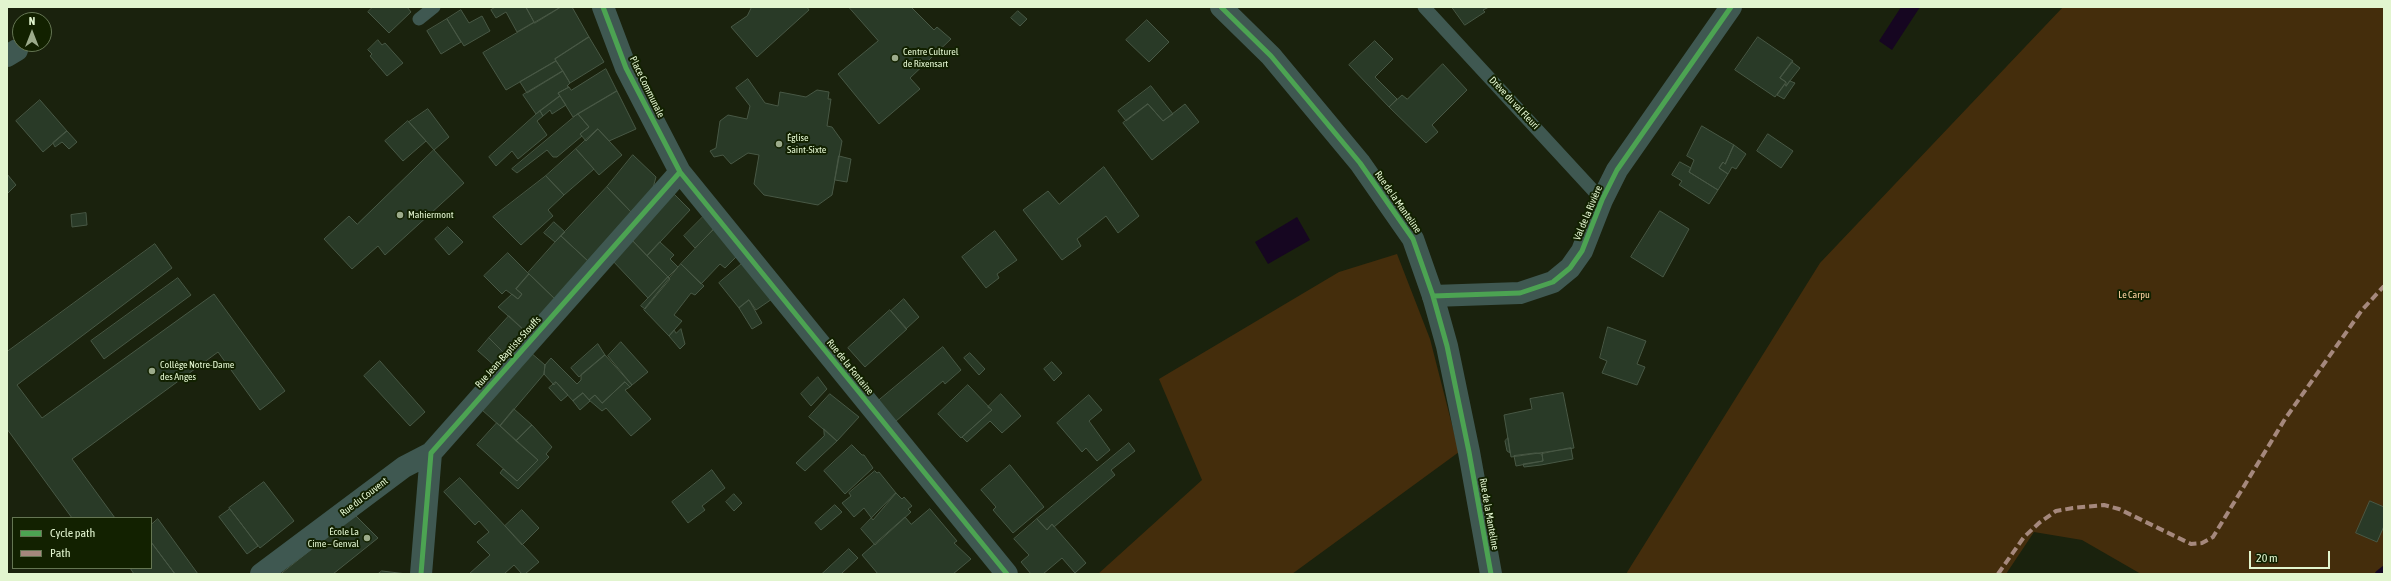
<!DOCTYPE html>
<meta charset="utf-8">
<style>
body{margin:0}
#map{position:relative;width:2391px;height:581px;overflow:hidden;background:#1a220d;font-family:"Asap Condensed",sans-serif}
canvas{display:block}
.frame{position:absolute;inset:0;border:8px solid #e2f5cf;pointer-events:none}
.legend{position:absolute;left:12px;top:517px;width:140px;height:52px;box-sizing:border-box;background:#122100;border:1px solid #657653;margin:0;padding:5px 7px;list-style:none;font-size:12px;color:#e2f5cf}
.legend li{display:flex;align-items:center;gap:8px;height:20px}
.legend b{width:20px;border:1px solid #657653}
.north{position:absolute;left:12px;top:12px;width:40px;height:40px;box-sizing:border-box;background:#122100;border:1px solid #657653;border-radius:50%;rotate:0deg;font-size:11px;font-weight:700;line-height:16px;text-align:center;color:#e2f5cf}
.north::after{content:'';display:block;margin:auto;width:14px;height:18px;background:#9cab8b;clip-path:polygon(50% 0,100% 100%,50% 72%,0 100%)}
.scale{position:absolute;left:2249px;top:551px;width:81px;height:18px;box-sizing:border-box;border:2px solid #e2f5cf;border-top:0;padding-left:5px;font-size:12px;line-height:14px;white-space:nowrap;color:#e2f5cf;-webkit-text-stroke:3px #122100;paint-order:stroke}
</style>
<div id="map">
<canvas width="2391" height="581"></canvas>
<div class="frame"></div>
<ul class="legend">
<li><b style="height:5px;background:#4ca352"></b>Cycle path</li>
<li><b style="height:5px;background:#a5887d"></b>Path</li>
</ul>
<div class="north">N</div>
<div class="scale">20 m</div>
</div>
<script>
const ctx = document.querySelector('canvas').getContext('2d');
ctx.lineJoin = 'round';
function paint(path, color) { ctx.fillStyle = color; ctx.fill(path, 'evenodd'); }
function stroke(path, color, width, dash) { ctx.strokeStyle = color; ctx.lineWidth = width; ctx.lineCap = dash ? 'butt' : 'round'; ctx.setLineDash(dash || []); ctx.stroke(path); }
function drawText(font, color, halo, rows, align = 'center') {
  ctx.font = font + ' "Asap Condensed",sans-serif'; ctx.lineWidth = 4; ctx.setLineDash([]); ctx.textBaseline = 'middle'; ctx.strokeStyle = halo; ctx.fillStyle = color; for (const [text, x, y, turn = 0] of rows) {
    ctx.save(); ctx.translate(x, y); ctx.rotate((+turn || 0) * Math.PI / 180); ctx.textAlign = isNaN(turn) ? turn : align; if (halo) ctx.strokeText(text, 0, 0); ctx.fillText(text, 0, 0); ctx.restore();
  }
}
const green = new Path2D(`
 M2063,7h321v567h-243l-59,-34 -48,-8 -28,42h-380l194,-311z
 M1397,254l33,85 29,113 -167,122h-194l104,-94 -43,-101 180,-107z`);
const water = new Path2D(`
 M1901,7h19l-28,43 -13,-9z
 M1297,217l13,23 -42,24 -13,-22z`);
const stream = new Path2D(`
 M2379,574l5,-4`);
const building = new Path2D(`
 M373,7h34l4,5 -22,21 -21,-21z
 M496,7h30l8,15 -17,10 -11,-20 -10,6 -5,-8z
 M526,7h35l-26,16z
 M561,7h11l17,30 -34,22 1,2 -50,29 -23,-37z
 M752,7h55l2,3 -52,47 -26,-30 16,-11z
 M849,7h62l23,23 3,-3 14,12 -41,39 10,11 -41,35 -41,-50 40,-33z
 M1452,7h37l-6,3 2,2 -20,13z
 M461,10l8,13 13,-7 8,15 -26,15 -17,-27z
 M1018,11l9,8 -7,7 -9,-8z
 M447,19l14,23 -20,12 -14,-23z
 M1147,20l22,22 -20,20 -23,-22z
 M589,37l15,25 -34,21 -15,-24z
 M1758,37l35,24 -13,17 6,4 -11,15 -40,-27z
 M378,40l4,5 3,-2 18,20 -16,13 -17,-20 2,-2 -4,-4z
 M1375,41l18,18 -18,18 22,22 -8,8 -40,-42z
 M556,61l7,10 -36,22 -7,-11z
 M1792,62l8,6 -14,18v-4l-6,-4z
 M1443,64l24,26 -35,35 6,7 -12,11 -37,-36 13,-12 5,4z
 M606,69l11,22 -44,26 -15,-24 11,-6 2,3z
 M563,71l7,12 -3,3 2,1 -11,6 2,3 -24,18 -13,-19z
 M748,79l17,24 13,3 2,-14 26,5 11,-7 12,2 -1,7h3l-4,27 5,1 10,14 -10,54 -14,10 -54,-10 -10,-11 5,-29 -11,-2 -17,11 -8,-9 -9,2 -4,-6 6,-3 4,-27 8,-6 19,4 3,-13 -14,-18z
 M1790,81l5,2 -11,16 -7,-4 8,-11 1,2z
 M1151,86l22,28 -10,7 -15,-17 -22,17 -8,-10z
 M617,91l19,38 -27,12 -11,-12 -12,12 -6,-7 9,-7 -11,-13z
 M560,96l6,9 -14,9 -2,-4 -7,6 -3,-5z
 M40,100l27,31 -24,21 -27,-31z
 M1148,104l15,17 22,-17 14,18 -47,38 -29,-37z
 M428,109l21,28 -15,13 -25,-28z
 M540,111l3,5 -6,5 10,14 -29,24 -6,-8 -16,15 -7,-9z
 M578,114l11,13 -9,7 2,2 -25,21h-4l-6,-7 -30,23 -5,-4z
 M408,121l18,20 -23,20 -18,-20z
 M1702,126l32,19 -9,19 -2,-2 -4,6 9,6 -10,16 -29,-18 5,-12 -7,-4z
 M598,129l24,26 -23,20 -23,-26z
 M67,131l10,11 -8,7 -7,-7 -7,5 -2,-4z
 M1768,134l25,17 -12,17 -24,-17z
 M1734,145l12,9 -10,15 -4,-2 -4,7 -9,-6 4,-6 2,2z
 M576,149l18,20 -30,26 -18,-19z
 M434,150l30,33 -79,72 -7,-9 -26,23 -28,-30 25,-23 8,8z
 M633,155l23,22 -3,11 -22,24 -24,-25z
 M839,156l12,3 -4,23 -12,-2z
 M1680,162l11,6 -2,4 29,18 -9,14 -30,-19 3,-4 -10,-6z
 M1104,167l35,49 -21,17 -12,-17 -29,23 4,7 -19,14 -39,-50 25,-19 11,13z
 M7,174l9,11 -9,9z
 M546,176l18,19 -16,15 5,6 -32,29 -28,-28z
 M607,187l24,25 -43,49 -27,-25z
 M673,193l17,17 -43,46 -17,-18z
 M1660,211l29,18 -26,48 -32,-20z
 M86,213l1,12 -15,2 -1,-12z
 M704,216l10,13 -19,19 -11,-12z
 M554,222l11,10 -10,10 -11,-9z
 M448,227l15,15 -14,13 -14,-16z
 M714,229l24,26 -13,13 -5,-4 -19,20 -20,-20z
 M995,231l22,29 -20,14 2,4 -13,10 -24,-31z
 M561,236l27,25 -33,38 -27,-26z
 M630,238l38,39 -20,21 -37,-39z
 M660,242l14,13 -4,4 8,8 -10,10 -21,-21z
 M155,244l17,24 -155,117 25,33 172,-124 71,97 -25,19 -42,-58 -146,107 43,59h-43l-65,-89v-77z
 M508,253l21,21 -13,15 6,5 -4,5 -12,-9 -4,4 -18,-18z
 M744,262l28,37 -16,11 -7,-10 -10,8 -20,-25z
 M681,264l23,22 -9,9 -4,-2 -17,22 8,6 -13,15 -25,-26z
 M529,274l26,25 -29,33 -28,-25 14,-13 6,5 4,-5 -6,-5z
 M668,277l2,2 -25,30 -4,-3z
 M178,278l13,17 -87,64 -13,-18z
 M904,299l15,18 -13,12 -15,-18z
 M749,300l13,23 -10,6 -13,-21z
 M890,310l17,19 -42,38 -17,-19z
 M509,316l17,16 -20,23 -17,-17z
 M1608,327l38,14 -9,23 8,3 -8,18 -35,-12 5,-12 -7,-3z
 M681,329l4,15 -5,5 -11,-13 5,-6 2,3z
 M489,338l17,17 -10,12 -18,-16z
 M621,342l27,30 -16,13 -24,-29z
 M598,344l7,11 -26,22 -8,-9z
 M943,347l18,23 -16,14 -2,-3 -54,46 -18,-20z
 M530,352l15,13 -1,9 -44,52 -18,-16z
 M970,353l15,16 -6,6 -15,-17z
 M605,355l27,30 -2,2 -5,-5 -23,21 -7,-8 -6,5 -6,-7 -10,8 -17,-19 -2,3 -10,-11 1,-9 6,-7 26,26 4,-4v-5z
 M380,361l45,51 -15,14 -46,-50z
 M1052,362l10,11 -8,8 -10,-12z
 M818,377l9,12 -16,17 -10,-12z
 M556,382l12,13 -7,6 -12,-13z
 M625,382l5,5 -5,3 26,29 -20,17 -25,-28 -4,3 -13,-11 6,-5 7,8z
 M968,385l24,25 -31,28 -23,-24z
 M583,393l7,8 -10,9 -7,-9z
 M1563,393l11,55 -63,9 -7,-42 28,-6 -2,-10z
 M830,394l29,23 -22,24 -28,-24z
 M1001,394l20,22 -19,17 -12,-12 -23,21 -5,-5 30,-27 -4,-3z
 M1089,395l13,15 -13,11 21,29 -13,11 -11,-13 -4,4 -25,-29z
 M514,409l18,16 -16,16 -16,-15z
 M497,423l41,37 -21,21 -40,-36z
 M532,425l20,22 -6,7 3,3 -31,32 -18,-16 3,-4 14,12 21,-21 -22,-19z
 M824,429l13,12 -32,30 -9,-8 28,-27z
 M1508,438l2,15 -3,-2 -2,-10z
 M1129,443l6,8 -24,19 4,5 -61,52 -2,-3 -5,6 -10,-11z
 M852,445l10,10h2l9,13 -28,26 -21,-23z
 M1571,448l2,11 -32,6 -17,2 -1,-3 20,-3 -1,-7z
 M1536,453l6,1 1,7 -27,5 -2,-10z
 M1010,465l34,42 -31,26 -20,-23 3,-3 -15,-17z
 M712,470l13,18 -23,18 3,4 -17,13 -16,-21z
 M875,471l2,2 2,-1 17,21 -23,27 -9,-12 -10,9 -12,-14 9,-7 -2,-3z
 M460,478l79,84 -14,12h-3l-8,-9 -10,9h-35l21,-19 -13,-13 12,-10 -10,-11 -4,4 -31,-33z
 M264,482l30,39 -34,27 -31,-40z
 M896,493l6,6 2,-2 8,9 -4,3 3,3 -36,33 -14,-16z
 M734,494l8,9 -8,8 -8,-9z
 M2370,501l14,6v19l-7,16 -21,-9z
 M835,505l7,7 -21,18 -6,-7z
 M230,509l28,37 -11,8 -28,-37z
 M930,509l27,32 -3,2 17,16 -18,15h-75l-16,-19 43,-38 6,7z
 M522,510l17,18 -17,17 -17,-19z
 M355,515l23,23 -45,36h-52z
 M158,519l40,55h-23l-24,-32v-17z
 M1037,519l10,11 5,-6 34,39 -11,10 -13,-15 -19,16h-12l-10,-12 8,-7 -15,-16z
 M151,542l24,32h-41l-4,-6h21z
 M849,549l9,9 -17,16h-19z
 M382,571l25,3h-29z`);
const service = new Path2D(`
 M1424,7l178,193
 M419,19l15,-12`);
const minor = new Path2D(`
 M603,7l23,61 54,104 327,402
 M7,56l10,-6
 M1433,296l87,-3 33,-11 17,-14 12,-17 20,-51 15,-30 114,-163
 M261,574l143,-107 27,-14
 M421,574l10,-121 249,-281`);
const tertiary = new Path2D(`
 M1221,7l50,49 89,107 53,76 20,57 14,50 22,106 22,122`);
const quiet = new Path2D(`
 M1998,574l26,-37 15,-14 17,-12 17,-3 31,-3 15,4 72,35 11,-1 11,-6 72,-118 77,-109 22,-24`);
const cycleway = new Path2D(`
 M603,7l23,61 54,104 327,402
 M1221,7l50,49 89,107 53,76 20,57 14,50 22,106 22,122
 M1433,296l87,-3 33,-11 17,-14 12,-17 20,-51 15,-30 114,-163
 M421,574l10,-121 249,-281`);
const markers = [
 [895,58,4,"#9cab8b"],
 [779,144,4,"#9cab8b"],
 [400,215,4,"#9cab8b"],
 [152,371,4,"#9cab8b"],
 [367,538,4,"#9cab8b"]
];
const poiNames = [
 ["Centre Culturel",903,52],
 ["de Rixensart",903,64],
 ["Église",787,138],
 ["Saint-Sixte",787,150],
 ["Mahiermont",408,215],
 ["Collège Notre-Dame",160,365],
 ["des Anges",160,377],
 ["École La",359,532,"right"],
 ["Cime – Genval",359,544,"right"]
];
const streetNames = [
 ["Place Communale",647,87,64],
 ["Drève du val Fleuri",1514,103,47],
 ["Rue de la Manteline",1398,202,55],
 ["Val de la Rivière",1588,213,-67],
 ["Rue Jean-Baptiste Stouffs",508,352,-48],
 ["Rue de la Fontaine",850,367,51],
 ["Rue du Couvent",364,497,-37],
 ["Rue de la Manteline",1489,514,80]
];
const parkNames = [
 ["Le Carpu",2134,295]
];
paint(green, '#442d0c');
paint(water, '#160621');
stroke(stream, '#160621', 8);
paint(building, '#293a27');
stroke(building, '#485845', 1);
stroke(service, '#3f5851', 13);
stroke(minor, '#3f5851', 22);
stroke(tertiary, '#3f5851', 22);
stroke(quiet, '#a5887d', 4, [8, 4]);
stroke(cycleway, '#4ca352', 5);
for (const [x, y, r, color] of markers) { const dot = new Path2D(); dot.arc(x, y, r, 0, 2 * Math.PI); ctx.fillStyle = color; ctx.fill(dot); stroke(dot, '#122100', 1.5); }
drawText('10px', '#e2f5cf', '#122100', poiNames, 'left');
drawText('10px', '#e2f5cf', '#122100', streetNames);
drawText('10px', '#fdd2a1', '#122100', parkNames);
</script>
